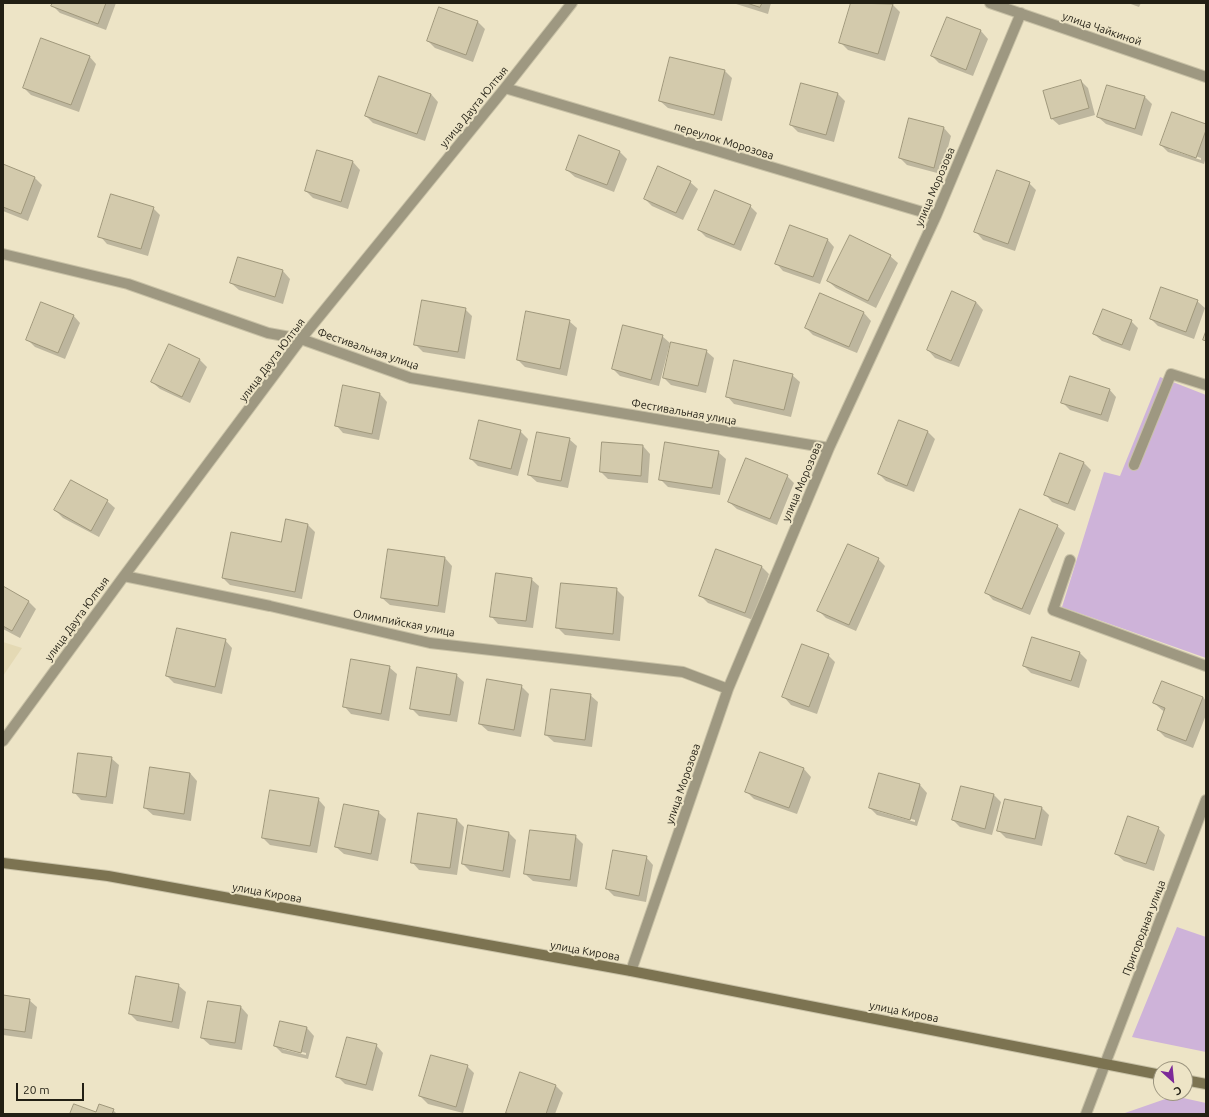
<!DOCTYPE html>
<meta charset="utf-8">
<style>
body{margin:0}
#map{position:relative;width:1209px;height:1117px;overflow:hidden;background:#ede4c6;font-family:Ubuntu,sans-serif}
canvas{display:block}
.frame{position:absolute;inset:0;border:4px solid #221f14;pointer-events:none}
.north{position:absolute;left:1153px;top:1061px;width:40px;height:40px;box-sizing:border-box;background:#ede4c6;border:1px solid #9c957f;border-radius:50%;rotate:153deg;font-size:11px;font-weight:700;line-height:16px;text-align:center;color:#221f14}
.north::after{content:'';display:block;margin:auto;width:14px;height:18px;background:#7c2999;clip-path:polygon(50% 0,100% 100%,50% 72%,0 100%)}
.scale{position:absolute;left:16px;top:1083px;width:68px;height:18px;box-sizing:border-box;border:2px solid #221f14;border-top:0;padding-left:5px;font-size:12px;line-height:14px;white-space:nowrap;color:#221f14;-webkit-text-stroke:3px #ede4c6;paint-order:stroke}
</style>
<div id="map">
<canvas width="1209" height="1117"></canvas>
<div class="frame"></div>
<div class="north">С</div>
<div class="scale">20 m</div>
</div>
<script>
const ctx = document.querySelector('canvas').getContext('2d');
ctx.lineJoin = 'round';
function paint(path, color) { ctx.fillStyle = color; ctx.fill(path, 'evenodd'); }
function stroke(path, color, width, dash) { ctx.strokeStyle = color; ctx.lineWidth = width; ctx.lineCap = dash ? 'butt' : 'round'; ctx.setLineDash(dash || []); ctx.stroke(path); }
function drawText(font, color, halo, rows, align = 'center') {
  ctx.font = font + ' Ubuntu,sans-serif'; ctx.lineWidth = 4; ctx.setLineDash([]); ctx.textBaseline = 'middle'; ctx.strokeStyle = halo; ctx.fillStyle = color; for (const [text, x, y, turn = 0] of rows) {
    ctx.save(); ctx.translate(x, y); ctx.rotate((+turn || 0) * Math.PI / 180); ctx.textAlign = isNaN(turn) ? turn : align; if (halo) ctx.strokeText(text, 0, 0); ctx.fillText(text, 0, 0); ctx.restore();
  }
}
const built = new Path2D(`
 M3,642l19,6 -19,28z`);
const green = new Path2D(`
 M1160,377l46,18v263l-144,-51 42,-135 16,4z
 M1177,927l29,10v115l-74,-15z
 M1174,1096l32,7v11h-84z`);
const shadow = new Path2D(`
 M54,3h62l-10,27 -46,-17 -7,-7z
 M733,3h38l-3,11z
 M852,3h35l6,2 7,7 -15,49 -37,-11 -8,-8z
 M1128,3h13l-2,4z
 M440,8l38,14 7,7 -12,33 -38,-14 -7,-7z
 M947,18l34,13 7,8 -15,37 -34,-13 -7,-7z
 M89,56l7,8 -17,48 -48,-17 -7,-7z
 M725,71l7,7 -10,43 -54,-13 -8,-7z
 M380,77l51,17 7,8 -13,39 -52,-18 -7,-7z
 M1081,81l7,7 7,27 -36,10 -8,-7z
 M838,94l7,7 -11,41 -36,-10 -7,-7z
 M1145,97l7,7 -10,32 -36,-12 -8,-7z
 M1206,125v32l-2,7 -36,-12 -7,-7zM1169,147l32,11v2l-32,-11z
 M944,128l7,8 -10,38 -34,-9 -7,-7z
 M318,152l35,10 7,8 -12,39 -35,-11 -7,-7z
 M620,152l7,7 -13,33 -39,-15 -8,-7z
 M3,166l32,12 7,7 -14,36 -25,-10z
 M690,182l8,7 -15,31 -31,-14 -7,-7z
 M1029,183l7,7 -21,61 -32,-11 -7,-8z
 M750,206l7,7 -16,38 -35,-14 -7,-7z
 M153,208l7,7 -12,41 -41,-12 -7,-8z
 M827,239l7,8 -14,37 -37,-13 -7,-8z
 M890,256l8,7 -22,45 -40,-20 -8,-7z
 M239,258l44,13 7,8 -7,25 -44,-14 -8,-7z
 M820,294l44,19 7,8 -14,32 -44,-18 -7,-7z
 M1197,301l8,7 -11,31 -36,-13 -7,-7z
 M976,302l7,8 -24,57 -24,-9 -7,-8z
 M465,309l7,7 -7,43 -42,-7 -8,-8z
 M73,315l7,8 -15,36 -30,-12 -8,-8z
 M569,321l8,7 -10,48 -42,-9 -7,-7z
 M1131,321l7,7 -8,23 -28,-10 -8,-7z
 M662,336l8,7 -11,43 -39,-10 -7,-7z
 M706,351l8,7 -8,35 -35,-8 -7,-7z
 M200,360l7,7 -17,36 -30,-14 -8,-7z
 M792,375l8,7 -9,35 -57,-13 -7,-8z
 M344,386l36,8 7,8 -8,38 -36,-7 -7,-8z
 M1109,389l7,8 -8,25 -38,-12 -8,-8z
 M900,421l28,11 7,7 -21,53 -28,-11 -7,-7z
 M520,431l8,8 -10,37 -40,-10 -7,-7z
 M569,439l8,7 -9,42 -31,-6 -8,-7z
 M643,446l7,8 -2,29 -40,-4 -7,-7z
 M718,452l8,7 -6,36 -52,-8 -8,-8z
 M1061,454l23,9 7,7 -16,41 -23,-9 -7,-8z
 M787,476l7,7 -17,42 -40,-16 -8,-7z
 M107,501l8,7 -16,29 -36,-19 -8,-8z
 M286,521l22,4 7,7 -13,67 -72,-14 -7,-7 59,-35z
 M1057,526l8,7 -35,82 -37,-15 -7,-8z
 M717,551l45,16 7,7 -16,46 -45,-17 -7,-7z
 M445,558l7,8 -7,47 -55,-8 -8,-7z
 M878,559l7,7 -29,65 -30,-13 -7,-7z
 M531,579l8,7 -6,42 -35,-4 -7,-8z
 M3,588l26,14 7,7 -16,29 -17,-9z
 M616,589l8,8 -4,44 -55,-6 -7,-7z
 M1032,638l48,15 7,7 -8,28 -48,-15 -7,-7z
 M225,640l7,8 -10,46 -48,-11 -7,-7z
 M828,655l7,7 -18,52 -26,-9 -7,-8z
 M389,667l8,7 -8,47 -38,-7 -7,-8z
 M456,675l8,7 -7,40 -38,-6 -8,-8z
 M521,686l8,8 -8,43 -33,-6 -8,-7z
 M590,695l8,7 -6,45 -38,-5 -8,-7z
 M1203,697l3,4v14l-13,33 -28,-11 -7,-7 7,-18 -3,-2 -8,-7z
 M111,758l8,7 -6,39 -32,-4 -7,-8z
 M804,769l7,8 -14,37 -43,-15 -8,-8z
 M190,773l7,8 -6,40 -38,-6 -8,-7z
 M920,785l7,8 -10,33 -40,-11 -7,-7zM877,809l38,11v2l-38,-11z
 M994,795l7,7 -9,33 -32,-8 -7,-7z
 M318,799l7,8 -8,46 -47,-8 -7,-7z
 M1042,808l7,7 -7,31 -36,-8 -8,-8z
 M378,812l8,7 -8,42 -34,-7 -8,-7z
 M457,820l7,7 -7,48 -38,-5 -7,-8z
 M1158,828l7,7 -11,36 -30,-10 -8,-7z
 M509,833l7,7 -6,38 -40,-7 -7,-7z
 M575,836l8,8 -6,43 -44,-6 -8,-7z
 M646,857l7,8 -7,37 -32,-6 -7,-7z
 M178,985l8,7 -7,37 -42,-8 -7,-7z
 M3,996l26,4 8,7 -5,32 -29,-4z
 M241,1007l7,8 -6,35 -32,-5 -8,-7z
 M307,1028l7,8 -6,23 -26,-6 -7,-7zM282,1047l24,6v2l-24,-6z
 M376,1045l7,8 -10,38 -28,-7 -8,-8z
 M467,1066l7,7 -11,40 -35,-9 -8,-8z
 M555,1085l8,8 -8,21h-46l-2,-2z
 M113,1110l4,4h-45l25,-1z`);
const building = new Path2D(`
 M53,3h53l-8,21 -47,-18z
 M747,3h15l-2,4z
 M851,3l42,1 -15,50 -39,-11z
 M439,7l39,14 -12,34 -39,-14z
 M947,17l34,13 -15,40 -35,-14z
 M41,38l49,18 -19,49 -48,-17z
 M670,57l55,13 -11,45 -55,-14z
 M379,76l52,18 -14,40 -52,-18z
 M1081,80l8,28 -38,11 -8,-28z
 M801,83l37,10 -12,42 -36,-10z
 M1107,85l38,11 -10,33 -38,-12z
 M1172,112l34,12v6l-10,28 -36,-13z
 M909,118l35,9 -10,41 -35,-10z
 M579,135l41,16 -13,34 -41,-15z
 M317,150l36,11 -12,41 -36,-11z
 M3,164l32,13 -14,37 -18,-7z
 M658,166l33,15 -15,32 -32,-14z
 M997,170l33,12 -22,62 -34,-12z
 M715,190l36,15 -17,40 -36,-15z
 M111,194l43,13 -13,42 -43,-12z
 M790,225l38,14 -15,38 -38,-13z
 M850,235l41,20 -23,46 -41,-20z
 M238,257l45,13 -8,27 -45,-14z
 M1161,287l37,13 -12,32 -36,-13z
 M952,291l24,11 -25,59 -24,-11z
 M820,293l44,19 -15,35 -44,-19z
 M422,300l44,8 -8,44 -44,-7z
 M41,302l33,13 -16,38 -32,-13z
 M1103,309l29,11 -10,25 -29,-11z
 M526,311l44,9 -10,49 -43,-9z
 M623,325l40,10 -12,45 -39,-11z
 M1206,331v10l-3,-1z
 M671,342l36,8 -9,36 -35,-8z
 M169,344l31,15 -18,38 -31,-15z
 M734,360l59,14 -9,36 -58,-13z
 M1070,376l40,13 -9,26 -40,-12z
 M343,385l37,8 -8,41 -37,-8z
 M479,420l42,10 -10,39 -41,-10z
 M899,420l29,11 -21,55 -29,-12z
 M537,432l33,6 -9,43 -33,-6z
 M602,442l41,3 -2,31 -41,-4z
 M665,442l54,9 -7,37 -53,-8z
 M1060,453l24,9 -16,42 -24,-9z
 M746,458l42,17 -18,44 -42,-17z
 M71,480l37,20 -17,31 -37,-21z
 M1020,509l38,16 -36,84 -37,-16z
 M286,519l22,5 -13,68 -73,-14 9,-46 50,10z
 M848,544l31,14 -30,67 -32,-14z
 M388,549l57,8 -7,49 -57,-8z
 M716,549l46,17 -17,47 -46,-17z
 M496,573l36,5 -6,43 -36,-4z
 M561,583l56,5 -4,46 -57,-6z
 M3,586l26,15 -17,30 -9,-5z
 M177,628l49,11 -11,48 -49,-11z
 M1032,637l48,15 -9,29 -48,-15z
 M802,644l27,10 -20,53 -27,-10z
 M351,659l39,7 -9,48 -38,-7z
 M417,667l40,7 -7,41 -40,-6z
 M487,679l35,6 -8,45 -35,-6z
 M1162,681l41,16 -17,44 -29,-11 8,-22 -12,-5z
 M551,689l40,5 -6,46 -40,-5z
 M760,752l44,16 -15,40 -44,-16z
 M78,753l34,4 -6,40 -33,-4z
 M150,767l40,6 -6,41 -40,-6z
 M879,773l41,11 -10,36 -41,-12z
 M961,786l33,8 -9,35 -33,-9z
 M270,790l49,8 -9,48 -48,-8z
 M1005,799l37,8 -7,32 -38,-8z
 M344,804l35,7 -8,43 -36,-7z
 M418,813l39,6 -7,49 -39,-5z
 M1128,816l31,11 -13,37 -31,-10z
 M468,825l41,7 -6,39 -41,-7z
 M530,830l46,5 -6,45 -46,-6z
 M613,850l34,6 -8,40 -33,-7z
 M136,976l43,8 -7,38 -43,-8z
 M3,995l27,4 -5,33 -22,-3z
 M208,1001l33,5 -6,37 -34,-5z
 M280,1021l27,6 -6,26 -27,-7z
 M347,1037l30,7 -11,41 -30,-8z
 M431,1055l37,10 -12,42 -37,-11z
 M520,1072l36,13 -10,29h-36l-4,-1z
 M74,1104l22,8 3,-8 15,5 -2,5h-42z`);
const minor = new Path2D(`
 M990,3l216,74
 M505,88l431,128
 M3,254l125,30 140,49 33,6 110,39 418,70
 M1134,465l37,-91 35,11
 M1070,560l-17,50 153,56
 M124,576l146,30 160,37 253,29 45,17
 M3,741l121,-165 177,-237 204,-251 67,-85
 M631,971l97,-282 101,-241 107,-232 85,-203
 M1105,1064l101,-264`);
const tertiary = new Path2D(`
 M1086,1114l19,-50`);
const secondary = new Path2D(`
 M3,863l105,13 523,95 530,104
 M1185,1080l21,4`);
const streetNames = [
 ["улица Чайкиной",1102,29,19],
 ["улица Даута Юлтыя",474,107,-51],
 ["переулок Морозова",724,141,17],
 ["улица Морозова",935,187,-67],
 ["Фестивальная улица",368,349,19],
 ["улица Даута Юлтыя",272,360,-53],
 ["Фестивальная улица",684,412,10],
 ["улица Морозова",802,482,-67],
 ["улица Даута Юлтыя",77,619,-54],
 ["Олимпийская улица",404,623,11],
 ["улица Морозова",683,784,-71],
 ["улица Кирова",267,893,10],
 ["Пригородная улица",1144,928,-69],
 ["улица Кирова",585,951,10],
 ["улица Кирова",904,1012,11]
];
paint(built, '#e4d9b4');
paint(green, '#ceb3d9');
paint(shadow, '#0003');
paint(building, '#d3caac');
stroke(building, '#9f977b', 1);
stroke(minor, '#c8c1a6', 12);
stroke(tertiary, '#c8c1a6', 12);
stroke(secondary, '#c8c1a6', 12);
stroke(minor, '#9e9881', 10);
stroke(tertiary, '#9e9881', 10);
stroke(secondary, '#7c7351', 10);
drawText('11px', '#221f14', '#ede4c6', streetNames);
</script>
